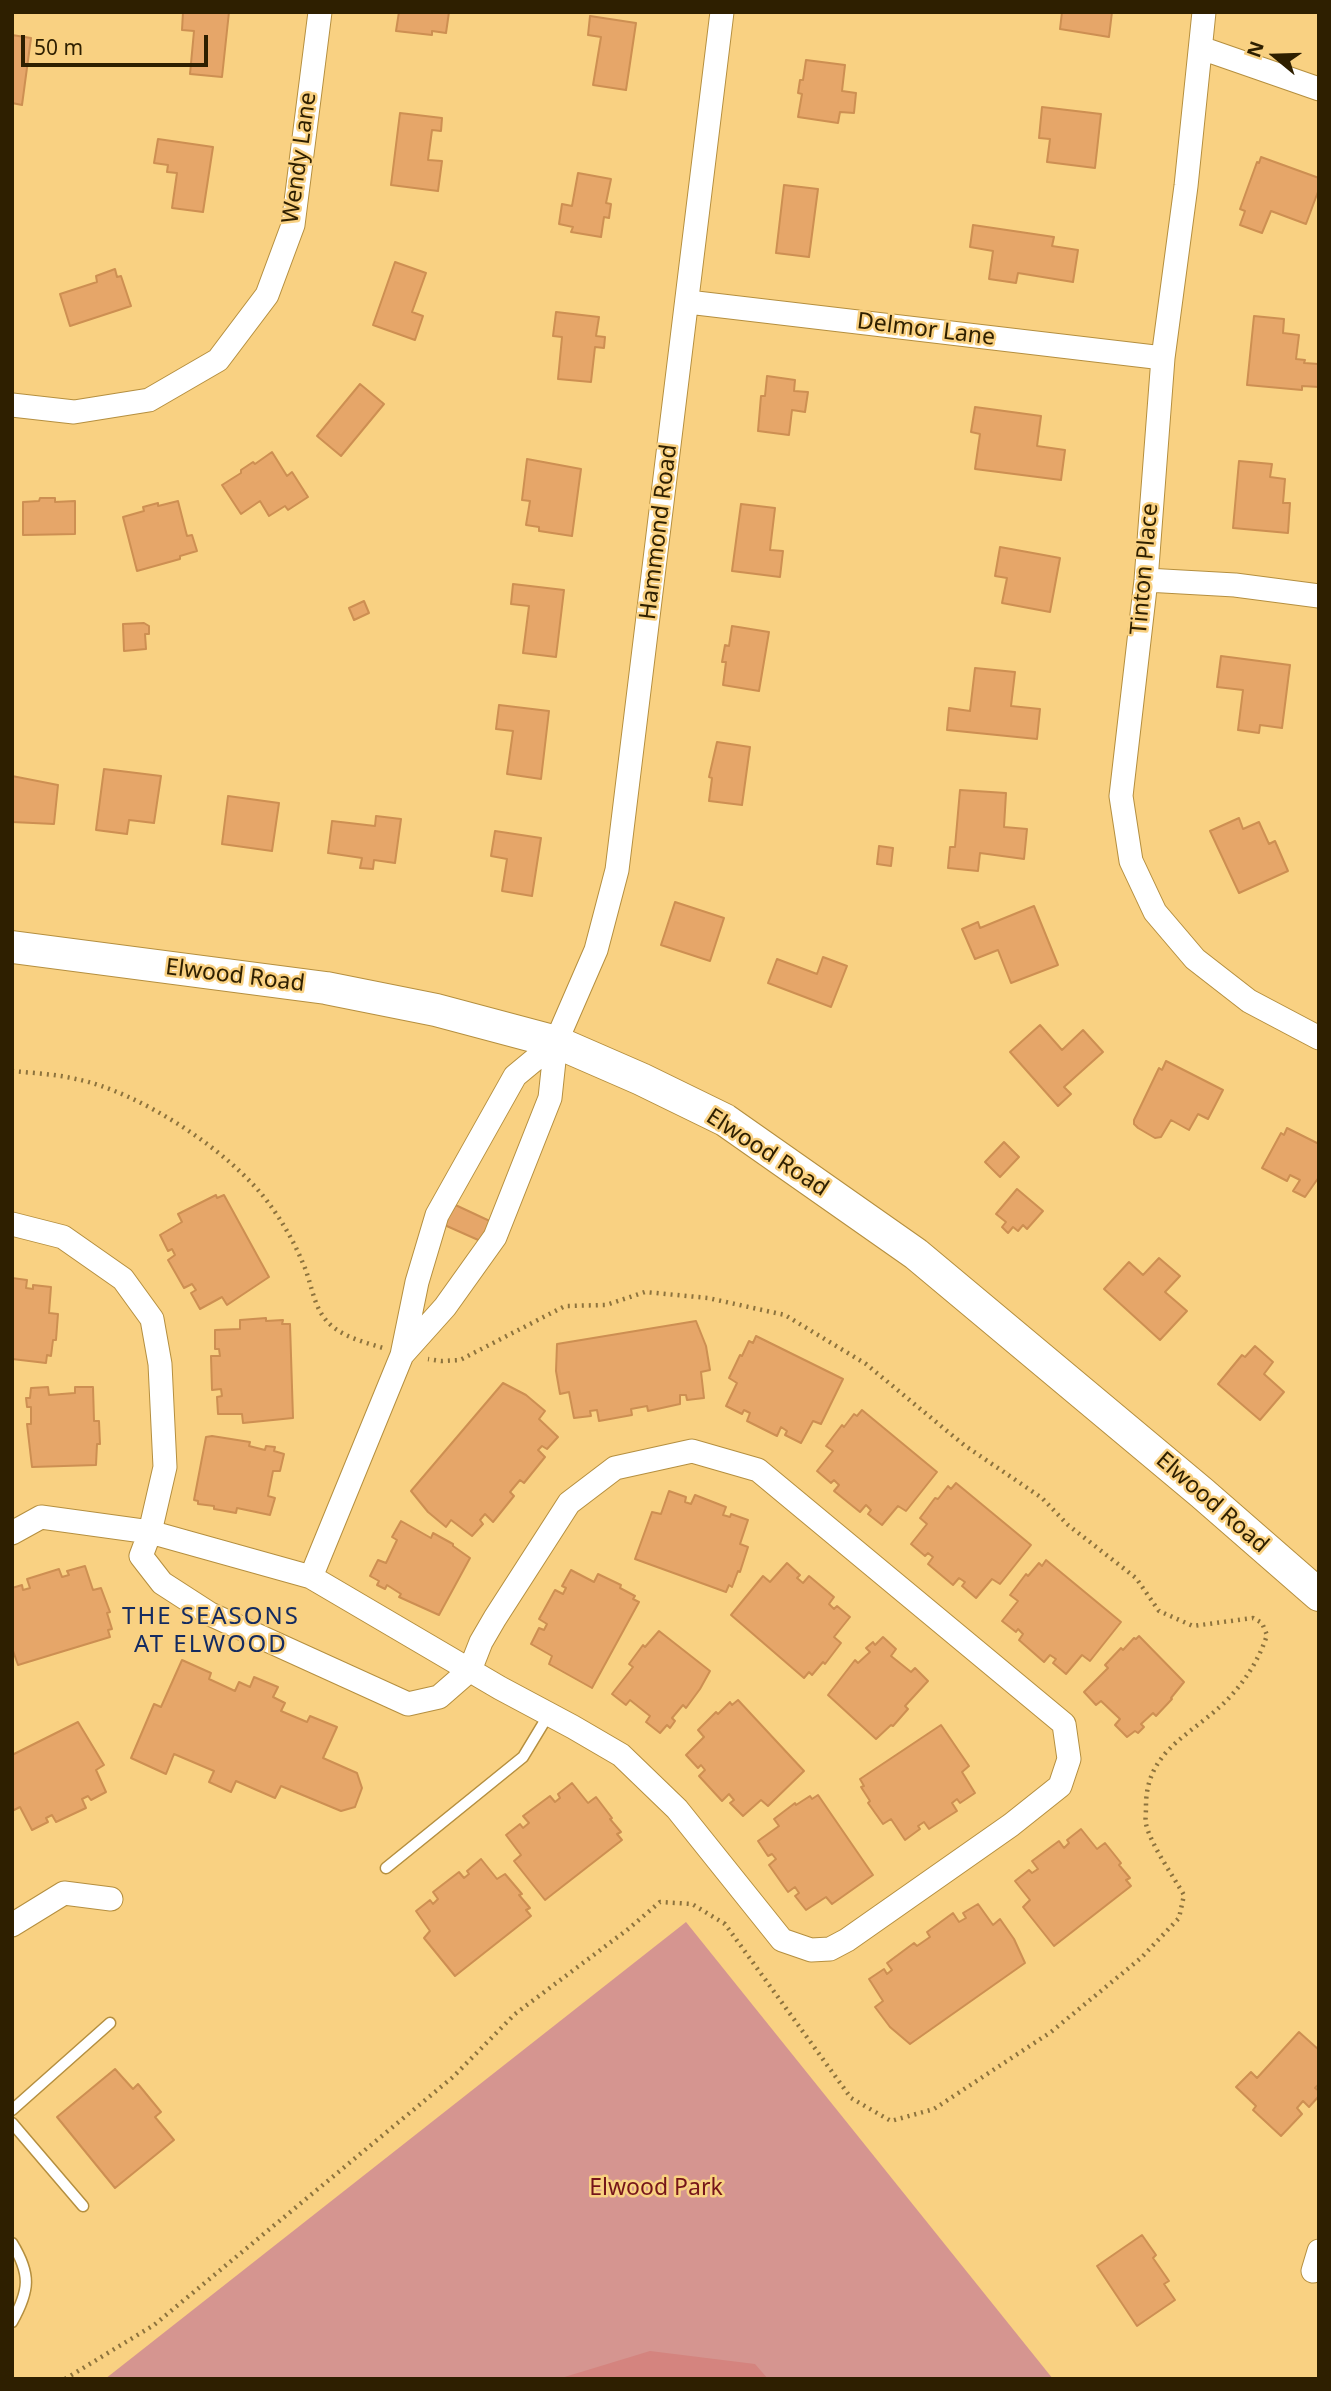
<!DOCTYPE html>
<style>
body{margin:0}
#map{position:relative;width:1331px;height:2391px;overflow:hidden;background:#f9d182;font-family:"Noto Sans",sans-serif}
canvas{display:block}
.frame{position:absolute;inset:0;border:14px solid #2e1f00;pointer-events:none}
.north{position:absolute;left:1240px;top:21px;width:70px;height:70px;-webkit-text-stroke:5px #f9d182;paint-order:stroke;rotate:289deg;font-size:19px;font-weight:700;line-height:28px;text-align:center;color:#2e1f00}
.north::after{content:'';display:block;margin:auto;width:24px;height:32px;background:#2e1f00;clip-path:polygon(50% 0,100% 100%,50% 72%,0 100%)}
.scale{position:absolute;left:21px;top:35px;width:187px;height:32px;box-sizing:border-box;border:4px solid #2e1f00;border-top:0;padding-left:9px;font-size:21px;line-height:24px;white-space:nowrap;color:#2e1f00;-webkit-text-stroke:5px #f9d182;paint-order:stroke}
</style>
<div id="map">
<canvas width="1331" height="2391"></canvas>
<div class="frame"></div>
<div class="north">N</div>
<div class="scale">50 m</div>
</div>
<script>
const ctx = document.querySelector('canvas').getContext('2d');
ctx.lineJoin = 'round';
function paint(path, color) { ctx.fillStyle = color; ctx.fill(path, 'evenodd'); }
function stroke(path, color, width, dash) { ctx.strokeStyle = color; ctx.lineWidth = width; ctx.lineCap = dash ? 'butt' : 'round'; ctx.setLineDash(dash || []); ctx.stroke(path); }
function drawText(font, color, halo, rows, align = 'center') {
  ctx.font = font + ' "Noto Sans",sans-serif'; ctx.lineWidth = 5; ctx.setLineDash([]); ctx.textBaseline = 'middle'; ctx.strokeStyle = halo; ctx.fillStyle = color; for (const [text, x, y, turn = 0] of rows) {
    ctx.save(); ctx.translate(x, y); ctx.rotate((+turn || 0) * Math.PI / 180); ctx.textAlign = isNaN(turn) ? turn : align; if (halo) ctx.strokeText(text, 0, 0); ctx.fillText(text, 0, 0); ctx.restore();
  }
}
const green = new Path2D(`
 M686,1922l367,457h-948z`);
const forest = new Path2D(`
 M650,2351l105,13 13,15h-210z`);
const building = new Path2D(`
 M183,12h46l-7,65 -32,-3 4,-43 -12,-1z
 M399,12h50l-3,21 -14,-2v4l-36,-4z
 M1062,12h50l-3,25 -49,-8z
 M590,16l46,7 -10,67 -33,-5 8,-48 -13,-2z
 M12,35l19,3 -9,67 -10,-2z
 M806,60l39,5 -3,26 14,2 -2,20 -14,-1 -2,11 -40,-6 4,-23 -4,-1 2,-13h3z
 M1042,107l59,7 -6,54 -48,-6 3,-23 -11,-1z
 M400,113l42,5 -1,13 -9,-1 -4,30 14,1 -4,30 -47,-6z
 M158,139l55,8 -10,65 -31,-4 5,-35 -10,-1 1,-7 -14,-2z
 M1261,157l58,21v11l-13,35 -35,-13 -9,22 -22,-8 5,-14 -5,-2 17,-47 2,1z
 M578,173l33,6 -5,24 5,1 -2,14 -5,-1 -3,20 -30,-5 2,-5 -14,-3 3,-20 10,2z
 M784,185l34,4 -9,68 -33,-4z
 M973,225l81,12 -2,9 26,4 -5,32 -55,-9 -2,10 -27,-4 4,-28 -23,-4z
 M395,262l31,11 -14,39 11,4 -8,24 -42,-15z
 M115,269l2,8 4,-1 10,30 -61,20 -10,-32 37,-12 -1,-6z
 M556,312l43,5 -3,19 9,1 -1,11 -9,-1 -4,35 -33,-3 4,-42 -9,-1z
 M1254,316l30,3 -1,14 16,2 -3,24 9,1 -1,3 15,1v23l-17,-1v4l-55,-5z
 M767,376l28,4 -1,11 14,1 -3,20 -13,-2 -3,25 -31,-4 3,-35h4z
 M360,384l24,20 -43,52 -24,-20z
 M975,407l66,9 -4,30 28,4 -4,30 -86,-11 5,-35 -9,-2z
 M272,452l15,24 5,-4 16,25 -20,13 -3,-4 -16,10 -9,-15 -19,13 -19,-29 19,-12v-3l12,-8 2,2z
 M527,459l54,10 -9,67 -33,-5v-4l-13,-2 4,-24 -8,-1z
 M1239,461l33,3 -2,13 15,2 -2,24h7l-2,30 -55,-5z
 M40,498h15v4l20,-1v33l-52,1v-33l16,-1z
 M178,501l9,35 5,-1 5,16 -17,5v3l-43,12 -14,-54 21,-6 -1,-4 15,-4v3z
 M741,504l34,4 -5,42 13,1 -3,26 -48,-6z
 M1000,547l60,11 -10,54 -48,-9 5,-25 -12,-2z
 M513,584l51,6 -8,67 -33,-4 6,-47 -18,-2z
 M364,601l5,12 -15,7 -5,-12z
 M144,623l5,3v8h-4l1,15 -22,2 -1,-27z
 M732,626l37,6 -10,59 -36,-6 3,-23h-4l3,-17 4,1z
 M1221,656l69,9 -8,63 -22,-3 -1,8 -21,-3 5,-40 -26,-3z
 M975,668l40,4 -4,34 29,3 -3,30 -90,-9 2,-22 21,3z
 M499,705l50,6 -8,68 -34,-5 6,-43 -17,-2z
 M717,742l33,5 -8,58 -33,-4 3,-23 -3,-1z
 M104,769l57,7 -7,47 -25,-3 -2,14 -31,-4z
 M12,776l46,9 -4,39 -42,-2z
 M960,790l46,3 -2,34 23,2 -3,30 -44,-6 -2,18 -30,-3 2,-21h5z
 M228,796l51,7 -7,48 -50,-7z
 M376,816l25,3 -6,44 -21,-3 -1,9 -13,-1 2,-10 -34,-5 4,-32 43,5z
 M1239,818l4,11 16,-7 10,22 6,-3 13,30 -49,22 -29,-62z
 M495,831l46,7 -9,58 -30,-5 5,-32 -16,-3z
 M879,846l14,2 -2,18 -14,-2z
 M675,902l49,16 -14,43 -49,-16z
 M1034,906l24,59 -47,18 -13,-33 -23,9 -13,-30 16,-7 2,6z
 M823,957l24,9 -16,41 -63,-24 9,-24 40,15z
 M1040,1025l22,25 21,-20 20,22 -39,35 7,7 -13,12 -48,-54z
 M1166,1061l57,29 -15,29 -10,-5 -9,16 -18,-10 -10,17 -6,1 -17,-10 -4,-4v-4l25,-52 3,2z
 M1287,1128l32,16v33l-14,20 -12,-6 7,-11 -10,-5 -3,6 -25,-13 19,-35 3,2z
 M1004,1142l15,15 -19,20 -15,-15z
 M1017,1189l26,22 -16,18 -4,-4 -5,6 -5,-4 -5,6 -6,-6 4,-5 -10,-8z
 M216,1195l1,3 7,-3 45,82 -42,28 -5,-8 -22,12 -9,-16 5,-3 -4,-6 -8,4 -16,-28 7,-5 -3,-6 -4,2 -8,-16 22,-13 -4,-8z
 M449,1202l45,21 -9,20 -45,-20z
 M1159,1258l21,18 -15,16 22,19 -27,29 -56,-51 25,-27 14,13z
 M12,1278l15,2 -1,8 7,1v-4l18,2 -2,26 9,1 -2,26h-3l-2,16 -4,-1 -1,8 -34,-4z
 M266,1318v3l17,-1 -1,4h8l3,94 -50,5 -1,-9h-24l-1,-17 5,-1 -1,-7 -9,1 -1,-34h9l-1,-7h-4v-19l25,-1v-9z
 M696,1321l10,25 4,24 -9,2 3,26 -17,2 -1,-5h-6v9l-32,7 -1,-5 -16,3 1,6 -33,6 -2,-11 -7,1 1,5 -17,2 -5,-26 -9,2 -4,-23 1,-27z
 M756,1336l87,43 -22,45 -8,-3 -12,22 -16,-8 2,-4 -6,-4 -4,9 -30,-15 3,-8 -6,-3 -2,4 -16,-8 11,-23 -8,-5 11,-23 2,1 7,-15 4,2z
 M1255,1346l18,16 -9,12 20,18 -24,28 -42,-36 24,-29 3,2z
 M503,1383l23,12 19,16 -6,8 19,18 -11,12 -5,-3 -4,4 7,7 -21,26 -4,-3 -10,12 4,4 -21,26 -8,-8 -5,6 3,4 -11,12 -21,-16 -5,7 -18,-15 -17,-21z
 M48,1387l1,8 26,-2v-6h18l1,34h5l1,23h-3l-1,21 -64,2 -5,-43h4v-17h-4l-1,-9h4l1,-10z
 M862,1410l75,62 -31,39 -8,-5 -16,19 -14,-11 3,-4 -5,-5 -6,7 -26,-21 5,-6 -5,-5 -3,3 -14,-12 16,-20 -7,-5 16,-21 2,2 10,-13 3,2z
 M212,1436l38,6 -1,4 16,4 1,-4 9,1 -1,4 10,3 -4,17h-7l-5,25 7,2 -5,17 -33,-7 -1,5 -22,-4v-3l-16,-2v-3l-4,-1 12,-63z
 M956,1483l75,62 -31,39 -8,-5 -16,19 -14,-12 3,-4 -6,-4 -6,7 -25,-21 5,-7 -5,-4 -3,3 -14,-12 16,-20 -7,-6 15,-20 3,1 10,-13 3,3z
 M669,1491l17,6 -1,5 6,2 4,-9 31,12 -3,8 7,2 1,-3 17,6 -8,24 8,3 -8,25 -2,-1 -6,16 -3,-2 -3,7 -91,-33 17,-47 9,2z
 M401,1521l30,17 2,-5 20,11v2l17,12 -31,57 -40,-18 2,-3 -14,-9 -2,4 -8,-4 2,-4 -9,-5 8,-16 8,3 11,-23 -5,-3z
 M1046,1560l75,62 -31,39 -8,-6 -16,19 -13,-11 3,-4 -6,-4 -6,7 -25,-22 4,-6 -5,-5 -2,3 -14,-11 16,-20 -8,-6 16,-21 2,2 11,-13 3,3z
 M787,1563l13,12 -3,3 6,5 6,-7 25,21 -5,7 5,5 3,-3 13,11 -16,20 7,6 -16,21 -2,-2 -11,13 -3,-3 -5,6 -73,-63 32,-39 7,6z
 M85,1566l8,24 8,-2 9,24 -3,1 5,16 -4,1 2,7 -92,28 -6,-17v-60l10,-3 1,5 7,-2 -3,-9 32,-10 3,8 7,-2 -2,-4z
 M571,1570l23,12 4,-8 23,11 -1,3 15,8 -2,3 6,3 -47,86 -43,-24 3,-8 -21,-12 8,-16 5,2 3,-6 -8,-5 16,-29 8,4 3,-6 -4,-2z
 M659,1631l51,40 -10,18 -14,19 -3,-3 -11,13 3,3 -5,7 -3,-3 -7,8 -14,-11 4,-6 -20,-16 -4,5 -14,-11 21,-27 -4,-3 14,-19 2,2z
 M1139,1636l45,46 -13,16 1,1 -16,17 -3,-3 -12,11 3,3 -6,6 -3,-2 -8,6 -12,-12 5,-6 -19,-18 -5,4 -12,-13 24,-24 -3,-3 16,-17 2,2 11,-12 2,1z
 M883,1637l13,12 -5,7 20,16 4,-4 13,13 -23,25 3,3 -15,17 -2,-1 -15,14 -48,-44 27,-35 3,3 12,-11 -4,-4 7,-6 2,3z
 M182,1660l29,13 -2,6 26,12 4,-9 11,5 4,-10 24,10 -5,10 12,6 -4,8 26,11 3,-6 27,11 -14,31 34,15 5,15 -7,19 -14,4 -60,-25 -6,12 -39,-17 -5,11 -22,-10 5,-11 -40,-17 -8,20 -35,-16 23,-54 7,3z
 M738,1700l66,71 -36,35 -7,-6 -18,16 -13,-13 4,-3 -5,-6 -7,7 -23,-25 6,-6 -4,-5 -3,3 -12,-13 18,-18 -6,-7 18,-18 2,2 12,-12 2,3z
 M78,1722l26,43 -8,5 10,22 -15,8 -3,-4 -6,3 4,9 -30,14 -4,-7 -6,3 2,4 -16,8 -12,-23 -8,4v-56z
 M941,1725l28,41 -7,6 13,21 -15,10 -3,-4 -5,4 5,8 -28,18 -5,-7 -6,4 2,3 -15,11 -14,-21 -8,5 -15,-21 2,-2 -9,-14 3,-1 -4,-7z
 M572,1783l16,20 8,-6 16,21 -2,1 11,13 -4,2 5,6 -77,60 -31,-39 7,-6 -15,-20 14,-11 3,4 6,-5 -6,-7 27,-20 5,6 5,-4 -2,-4z
 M818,1795l55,80 -41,29 -6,-7 -20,13 -11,-14 4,-3 -4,-6 -7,5 -19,-27 7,-6 -4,-5 -4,2 -10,-15 21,-15 -5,-7 21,-16 1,2 14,-9 2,3z
 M1081,1829l16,20 8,-6 16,20 -2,2 11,13 -4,2 5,6 -77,60 -31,-39 7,-7 -15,-19 14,-11 3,3 6,-4 -6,-8 27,-20 5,7 5,-5 -2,-3z
 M481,1859l16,20 8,-5 17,20 -3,1 11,13 -4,2 5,6 -76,60 -31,-38 6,-7 -14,-20 14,-11 3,4 5,-5 -5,-7 26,-20 5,6 5,-4 -2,-3z
 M978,1904l15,21 7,-6 14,20 11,24 -115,81 -20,-17 -15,-20 8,-6 -14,-22 15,-10 3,5 5,-4 -5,-7 27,-20 3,3 13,-9 -3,-5 26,-19 6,9 7,-4 -3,-5z
 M1299,2032l20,18v34l-4,4 4,3v5l-10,11 -6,-6 -6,7 5,6 -21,22 -28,-26 3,-4 -20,-19 15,-15 6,6z
 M115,2069l18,20 5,-5 23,28 -6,5 19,23 -59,48 -58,-71z
 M1142,2235l14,20 -3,3 16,23 -5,3 11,16 -38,26 -40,-60z`);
const path = new Path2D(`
 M12,1071c21,2 43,3 64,8 64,13 156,73 194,126 12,16 24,37 32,56 11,23 10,49 31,66 14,11 34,16 50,21
 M65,2379l89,-54 299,-248 62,-63 112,-84 33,-28 32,2 33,20 126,174 40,23 43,-12 117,-77 90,-74 38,-40 5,-23c-11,-19 -33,-50 -38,-71 -1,-4 0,-11 0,-16 -1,-57 44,-72 79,-106 19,-19 34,-42 42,-67l-5,-12 -9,-5 -60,8 -34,-15 -23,-33 -68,-53 -26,-27 -78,-53 -98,-81 -81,-49 -77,-17 -63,-6 -39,13 -41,1 -105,54 -19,1 -13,-2`);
const service = new Path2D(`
 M386,1868l137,-111 26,-43
 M12,2110l98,-87
 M12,2123l71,83
 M12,2243c19,31 18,47 0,79`);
const minor = new Path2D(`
 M1204,12l-18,174 -23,172 -17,222 -25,216 10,65 24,51 40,47 54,42 70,37
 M1201,48l118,41
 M688,302l475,56
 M12,405l62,7 75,-12 69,-40 49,-65 26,-70 27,-213
 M1146,580l89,5 84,11
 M12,1224l51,13 60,42 29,40 8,45 5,103 -15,65 161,45 189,111 73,39 48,28 56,54 105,131 29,10 19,-1 17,-9 164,-115 49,-39 9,-27 -5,-35 -306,-254 -66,-19 -77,17 -46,35 -74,115 -14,24 -11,28 -31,27 -31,7 -198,-90 -48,-31 -21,-27 9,-24 -109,-15 -29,16
 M402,1355l43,-48 50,-70 55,-139 6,-56 40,-92 21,-80 105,-858
 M311,1577l91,-222 15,-73 20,-67 78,-139 41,-34
 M12,1925l52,-32 47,6
 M1313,2271l6,-20`);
const secondary = new Path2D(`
 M12,947l314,41 110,22 120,32 85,37 84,41 191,134 286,239 117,102`);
const streetNames = [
 ["Wendy Lane",300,158,-82],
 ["Delmor Lane",926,330,7],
 ["Hammond Road",659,532,-83],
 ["Tinton Place",1145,569,-85],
 ["Elwood Road",235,976,7],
 ["Elwood Road",767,1153,33],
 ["Elwood Road",1212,1503,41]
];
const parkNames = [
 ["Elwood Park",656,2188]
];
const neighbourhoodNames = [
 ["THE SEASONS",211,1617],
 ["AT ELWOOD",211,1645]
];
paint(green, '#d59590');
paint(forest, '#d4847f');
paint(building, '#e6a669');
stroke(building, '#cd8f52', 2);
stroke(service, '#b58f3f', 13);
stroke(minor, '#b58f3f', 25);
stroke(secondary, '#b58f3f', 34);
stroke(path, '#8d733d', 4.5, [2, 5]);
stroke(service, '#fff', 10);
stroke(minor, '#fff', 23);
stroke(secondary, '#fff', 32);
drawText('23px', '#2e1f00', '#f9d182', streetNames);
drawText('23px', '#75151a', '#f9d182', parkNames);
ctx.letterSpacing = '2px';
drawText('24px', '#142b61', '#f9d182', neighbourhoodNames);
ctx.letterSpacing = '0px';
</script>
